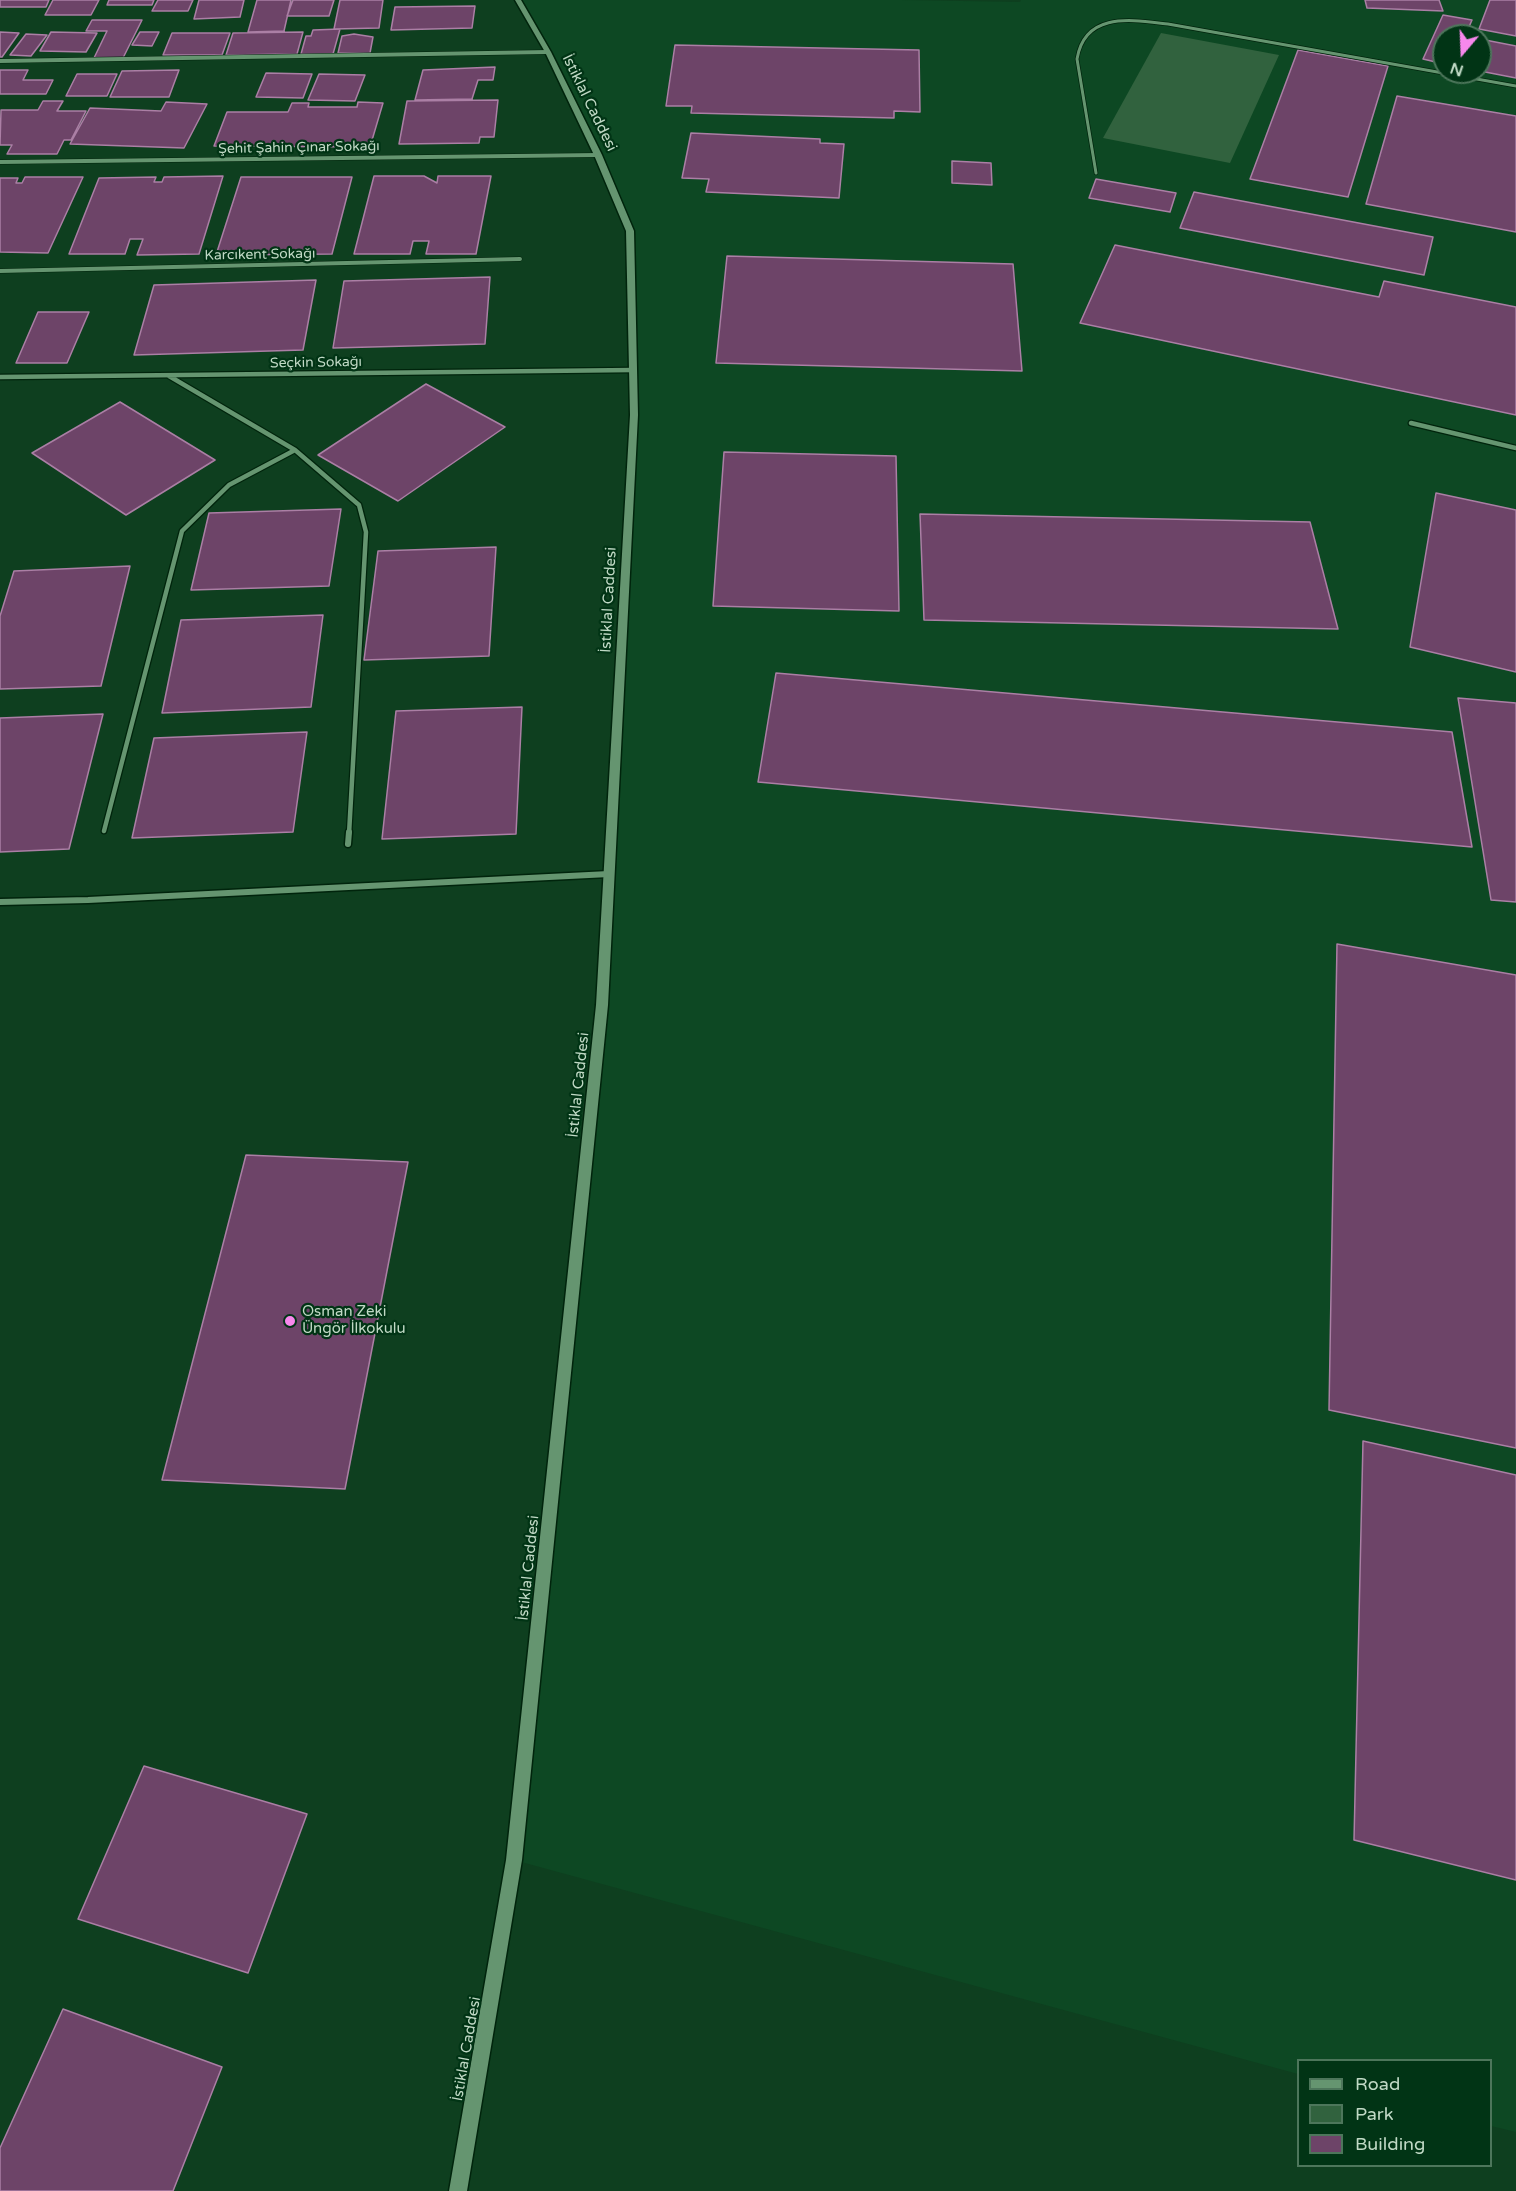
<!DOCTYPE html>
<meta charset="utf-8">
<style>
body{margin:0}
#map{position:relative;width:1516px;height:2191px;overflow:hidden;background:#0e3f1f;font-family:"Varela Round",sans-serif}
canvas{display:block}
.legend{position:absolute;left:1297px;top:2059px;width:195px;height:108px;box-sizing:border-box;background:#013415;border:2px solid #4d765b;margin:0;padding:8px 10px;list-style:none;font-size:18px;color:#c0d9c5}
.legend li{display:flex;align-items:center;gap:12px;height:30px}
.legend b{width:30px;border:2px solid #4d765b}
.north{position:absolute;left:1432px;top:24px;width:60px;height:60px;box-sizing:border-box;background:#013415;border:2px solid #4d765b;border-radius:50%;rotate:199deg;font-size:16px;font-weight:700;line-height:24px;text-align:center;color:#c0d9c5}
.north::after{content:'';display:block;margin:auto;width:21px;height:27px;background:#f788ec;clip-path:polygon(50% 0,100% 100%,50% 72%,0 100%)}
</style>
<div id="map">
<canvas width="1516" height="2191"></canvas>
<ul class="legend">
<li><b style="height:8px;background:#659570"></b>Road</li>
<li><b style="height:16px;background:#31623e"></b>Park</li>
<li><b style="height:16px;background:#6d4468"></b>Building</li>
</ul>
<div class="north">N</div>
</div>
<script>
const ctx = document.querySelector('canvas').getContext('2d');
ctx.lineJoin = 'round';
function paint(path, color) { ctx.fillStyle = color; ctx.fill(path, 'evenodd'); }
function stroke(path, color, width, dash) { ctx.strokeStyle = color; ctx.lineWidth = width; ctx.lineCap = dash ? 'butt' : 'round'; ctx.setLineDash(dash || []); ctx.stroke(path); }
function drawText(font, color, halo, rows, align = 'center') {
  ctx.font = font + ' "Varela Round",sans-serif'; ctx.lineWidth = 4.5; ctx.setLineDash([]); ctx.textBaseline = 'middle'; ctx.strokeStyle = halo; ctx.fillStyle = color; for (const [text, x, y, turn = 0] of rows) {
    ctx.save(); ctx.translate(x, y); ctx.rotate((+turn || 0) * Math.PI / 180); ctx.textAlign = isNaN(turn) ? turn : align; if (halo) ctx.strokeText(text, 0, 0); ctx.fillText(text, 0, 0); ctx.restore();
  }
}
const built = new Path2D(`
 M518,0h384l118,2 1,-2h495v2132l-25,-6 -1,-66h-192v14l-784,-214 88,-855 32,-590 -4,-184 -82,-179zM1444,36h36v36h-36z`);
const green = new Path2D(`
 M1161,33l118,22 -49,108 -127,-25z`);
const building = new Path2D(`
 M0,0h49l-3,7h-46z
 M53,0h46l-8,15h-46z
 M109,0h45l-2,5h-45z
 M158,0h35l-5,11h-36z
 M199,0h45l-4,17 -46,2z
 M257,0h34l-7,31 -36,1z
 M293,0h41l-5,16h-42z
 M340,0h43l-4,28 -45,1z
 M1365,0h74l4,11 -76,-3z
 M1490,0h26v36l-37,-7z
 M475,6l-3,22 -81,2 4,-23z
 M1443,15l29,5 -7,16h-21v28l-21,-5z
 M92,20h50l-19,38h-29l13,-27h-21z
 M340,29l-7,25h-32l5,-18h5l2,-6z
 M0,32l19,1 -17,24h-2z
 M51,32l46,1 -11,19 -46,-1z
 M140,32h19l-7,14 -20,-1z
 M303,32l-6,22 -71,1 7,-22z
 M172,33h58l-8,22h-59z
 M26,34l21,1 -16,21 -21,-1z
 M354,34l19,3 -3,16h-32l4,-17z
 M1480,39l36,7v32l-36,-7z
 M675,45l244,5 1,62 -26,-1v7l-203,-5 1,-7h-26z
 M1298,50l90,16 -40,131 -98,-18z
 M495,67l-2,13h-15l-6,19 -57,1 8,-30z
 M0,70h28l-5,10h30l-7,14h-46z
 M179,70l-10,27h-59l12,-26z
 M266,73l46,1 -9,24 -47,-1z
 M77,74h40l-10,22h-41z
 M319,74l46,1 -10,26 -47,-1z
 M1397,96l119,20v116l-150,-28z
 M498,100l-4,37h-14l-1,6 -80,1 8,-43z
 M43,101h20l-6,10h29l-15,29h-7l-7,14h-50l5,-9h-12l1,-35h37z
 M166,102l41,2 -23,44 -114,-4 20,-36 71,3z
 M358,102l25,1 -13,44 -156,-1 13,-34h61l4,-9h17l-1,4h49z
 M691,133l129,6v4l24,1 -5,54 -133,-6 3,-13 -27,-1z
 M952,161l39,2 1,22 -40,-2z
 M223,176l-24,78 -62,1 6,-16h-13l-5,15h-56l30,-76 57,-1 -2,5h8l2,-5z
 M374,176h50l13,7 1,-7h53l-15,78h-50l3,-13h-16l-3,13h-56z
 M25,177h58l-35,76 -48,-1v-74h18l-2,5h6z
 M241,177h111l-20,77 -116,1z
 M1096,179l80,14 -6,19 -81,-14z
 M1194,192l239,45 -9,38 -244,-47z
 M1115,245l264,52 5,-16 132,26v108l-436,-92z
 M727,256l286,8 9,107 -306,-8z
 M490,277l-5,67 -152,4 11,-67z
 M316,280l-13,70 -169,5 20,-70z
 M38,312h51l-22,51h-51z
 M426,384l79,43 -107,74 -80,-46z
 M120,402l95,58 -89,55 -94,-62z
 M724,452l172,4 3,155 -186,-5z
 M1436,493l80,17v162l-106,-25z
 M341,509l-12,77 -138,4 18,-77z
 M920,514l390,8 28,107 -414,-9z
 M496,547l-7,109 -125,4 14,-109z
 M130,566l-29,120 -101,3v-73l14,-45z
 M323,615l-12,92 -149,6 19,-93z
 M776,673l676,59 20,115 -714,-65z
 M1458,698l58,5v199l-25,-2z
 M522,707l-6,127 -134,5 14,-128z
 M103,714l-34,135 -69,3v-134z
 M307,732l-14,100 -161,6 22,-100z
 M1337,944l179,31v473l-187,-38z
 M246,1155l162,7 -63,327 -183,-9z
 M1363,1441l153,34v405l-162,-40z
 M144,1766l163,48 -59,159 -170,-54z
 M63,2009l159,58 -49,124h-173v-43z`);
const lane = new Path2D(`
 M1096,173l-19,-114c8,-48 55,-39 91,-35l348,62`);
const streetFar2 = new Path2D(`
 M0,61l548,-9
 M0,162l598,-7
 M0,271l520,-12`);
const streetFar1 = new Path2D(`
 M169,376l126,74 64,55 7,27 -17,302
 M0,377l633,-7
 M1411,423l105,25
 M104,831l78,-300 47,-46 66,-35`);
const street = new Path2D(`
 M348,844l1,-12
 M0,902l88,-2 521,-26`);
const secondary = new Path2D(`
 M515,0h6l30,52 51,103 32,76 4,184 -30,590 -86,855 -55,331h-18l57,-331 90,-855 34,-590 -4,-184 -32,-76 -49,-103z`);
const markers = [
 [290,1321,6,"#f788ec"]
];
const farStreetnames = [
 ["Şehit Şahin Çınar Sokağı",299,148,-1],
 ["Karcıkent Sokağı",260,255,-1],
 ["Seçkin Sokağı",316,363,-1]
];
const streetNames = [
 ["İstiklal Caddesi",589,103,64],
 ["İstiklal Caddesi",609,600,-87],
 ["İstiklal Caddesi",579,1085,-84],
 ["İstiklal Caddesi",529,1568,-84],
 ["İstiklal Caddesi",467,2049,-80]
];
const poiNames = [
 ["Osman Zeki",302,1312],
 ["Üngör İlkokulu",302,1329]
];
paint(built, '#0d4823');
paint(green, '#31623e');
paint(building, '#6d4468');
stroke(building, '#ab7fa5', 1.5);
stroke(lane, '#00240c', 4.5);
stroke(streetFar2, '#00240c', 5);
stroke(streetFar1, '#00240c', 7);
stroke(street, '#00240c', 9);
stroke(secondary, '#00240c', 3);
stroke(lane, '#659570', 3);
stroke(streetFar2, '#659570', 4);
stroke(streetFar1, '#659570', 4.5);
stroke(street, '#659570', 6);
paint(secondary, '#659570');
for (const [x, y, r, color] of markers) { const dot = new Path2D(); dot.arc(x, y, r, 0, 2 * Math.PI); ctx.fillStyle = color; ctx.fill(dot); stroke(dot, '#013415', 2); }
drawText('14px', '#c0d9c5', '#013415', farStreetnames);
drawText('15px', '#c0d9c5', '#013415', streetNames);
drawText('15px', '#c0d9c5', '#013415', poiNames, 'left');
</script>
